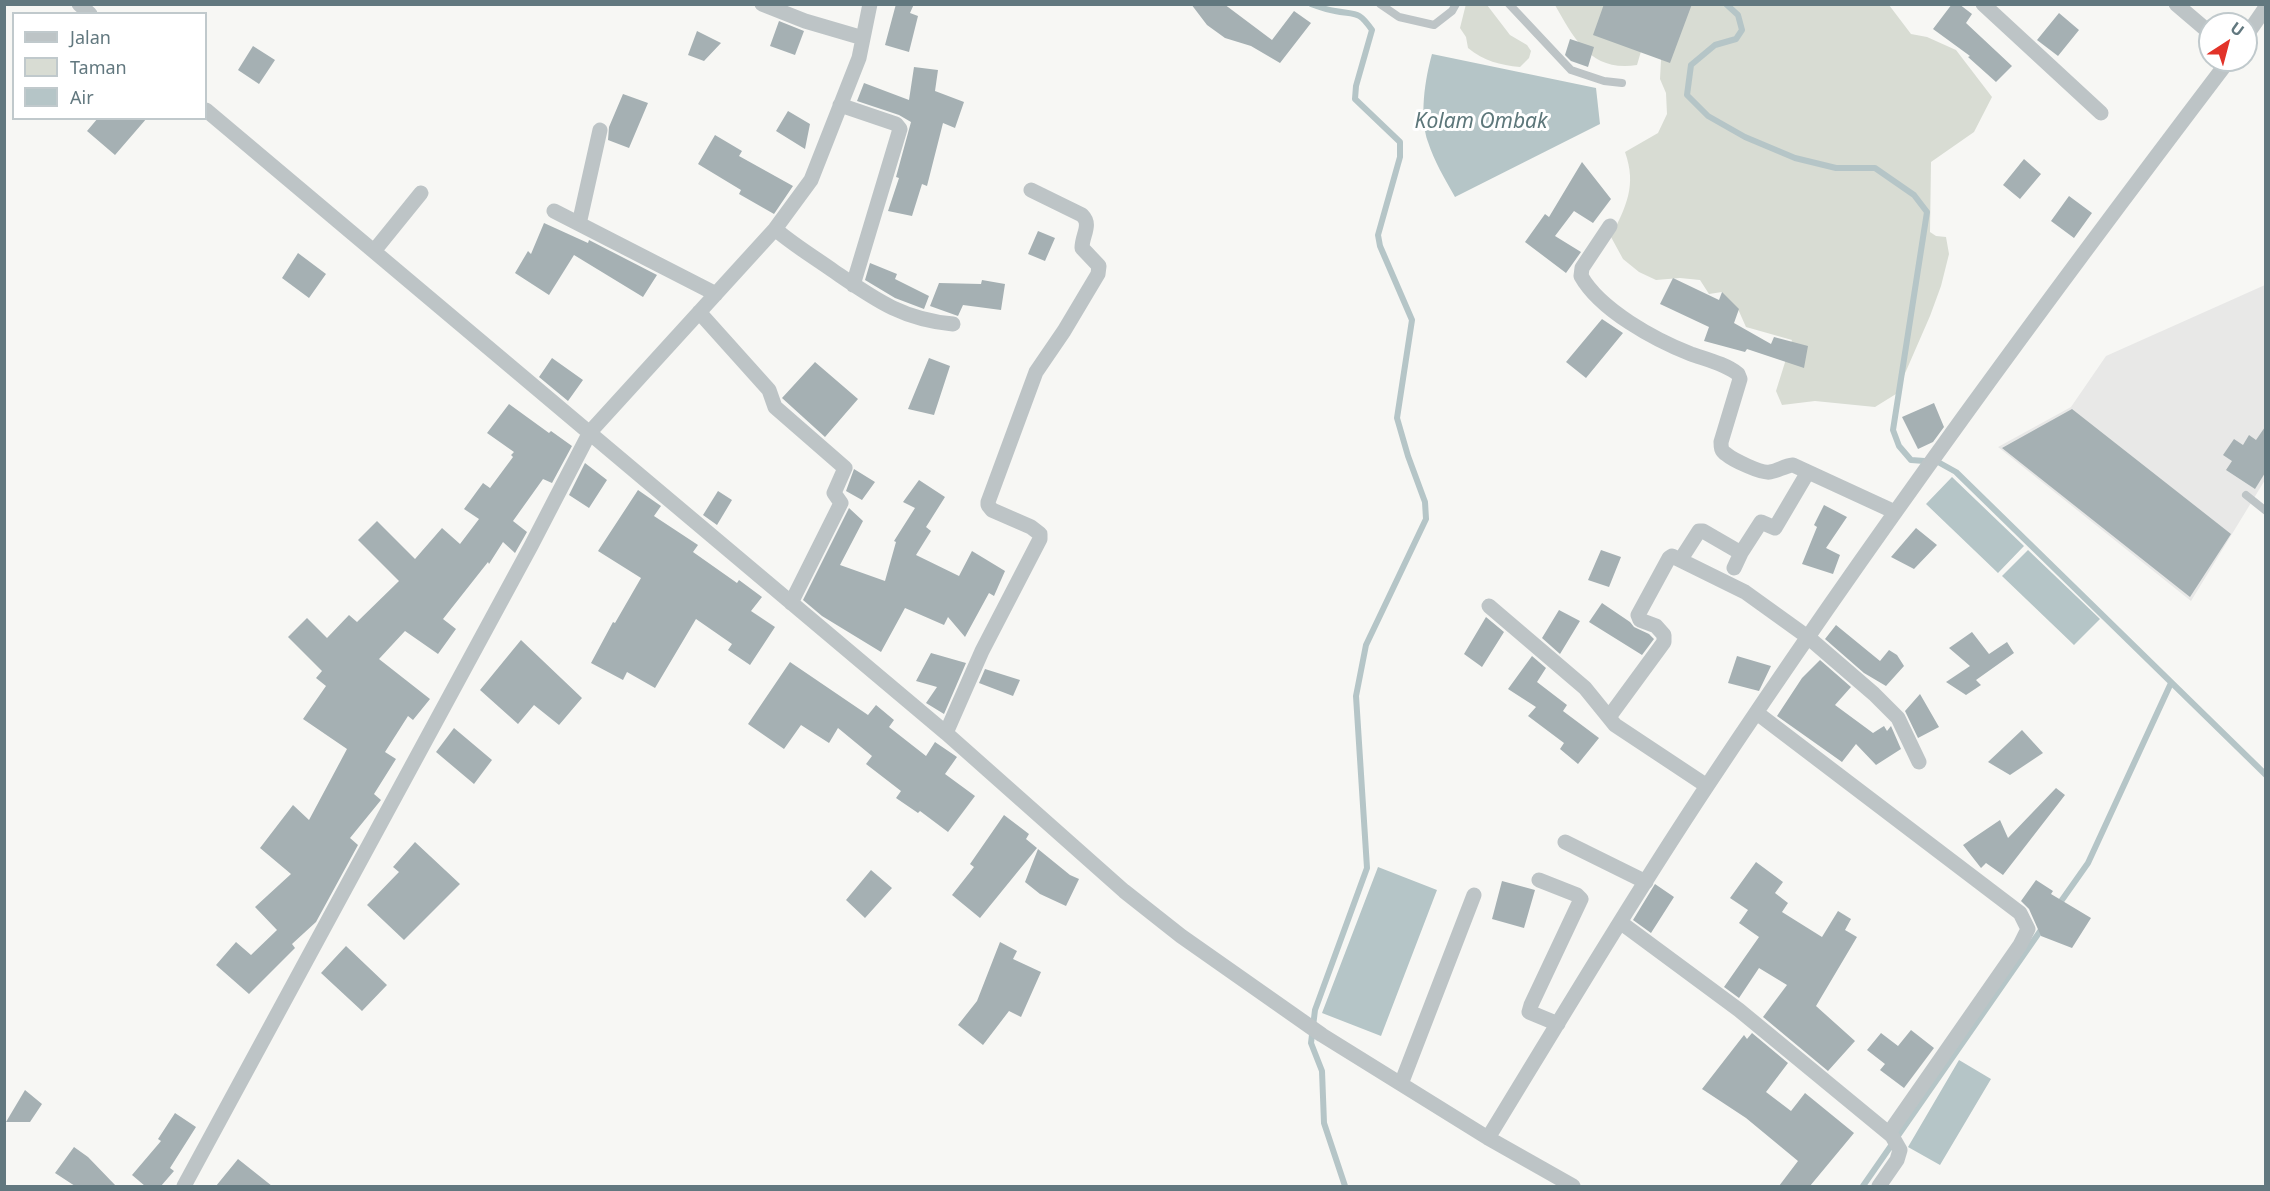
<!DOCTYPE html>
<style>
body{margin:0}
#map{position:relative;width:2270px;height:1191px;overflow:hidden;background:#f7f7f4;font-family:"Noto Sans",sans-serif}
canvas{display:block}
.frame{position:absolute;inset:0;border:6px solid #62787f;pointer-events:none}
.legend{position:absolute;left:12px;top:12px;width:195px;height:108px;box-sizing:border-box;background:#fff;border:2px solid #c0c9cc;margin:0;padding:8px 10px;list-style:none;font-size:18px;color:#62787f}
.legend li{display:flex;align-items:center;gap:12px;height:30px}
.legend b{width:30px;border:2px solid #c0c9cc}
.north{position:absolute;left:2198px;top:12px;width:60px;height:60px;box-sizing:border-box;background:#fff;border:2px solid #c0c9cc;border-radius:50%;rotate:36deg;font-size:16px;font-weight:700;line-height:24px;text-align:center;color:#62787f}
.north::after{content:'';display:block;margin:auto;width:21px;height:27px;background:#e23329;clip-path:polygon(50% 0,100% 100%,50% 72%,0 100%)}
</style>
<div id="map">
<canvas width="2270" height="1191"></canvas>
<div class="frame"></div>
<ul class="legend">
<li><b style="height:8px;background:#bdc4c6"></b>Jalan</li>
<li><b style="height:16px;background:#d8dcd3"></b>Taman</li>
<li><b style="height:16px;background:#b5c5c7"></b>Air</li>
</ul>
<div class="north">U</div>
</div>
<script>
const ctx = document.querySelector('canvas').getContext('2d');
ctx.lineJoin = 'round';
function paint(path, color) { ctx.fillStyle = color; ctx.fill(path, 'evenodd'); }
function stroke(path, color, width, dash) { ctx.strokeStyle = color; ctx.lineWidth = width; ctx.lineCap = dash ? 'butt' : 'round'; ctx.setLineDash(dash || []); ctx.stroke(path); }
function drawText(font, color, halo, rows, align = 'center') {
  ctx.font = font + ' "Noto Sans",sans-serif'; ctx.lineWidth = 6; ctx.setLineDash([]); ctx.textBaseline = 'middle'; ctx.strokeStyle = halo; ctx.fillStyle = color; for (const [text, x, y, turn = 0] of rows) {
    ctx.save(); ctx.translate(x, y); ctx.rotate((+turn || 0) * Math.PI / 180); ctx.textAlign = isNaN(turn) ? turn : align; if (halo) ctx.strokeText(text, 0, 0); ctx.fillText(text, 0, 0); ctx.restore();
  }
}
const built = new Path2D(`
 M2265,285v195l-74,121 -193,-154 73,-40 35,-51z`);
const green = new Path2D(`
 M1466,4l21,1 23,30 17,10 4,6 -2,7 -9,9c-20,-2 -36,-6 -52,-19l-2,-11 -6,-9z
 M1555,5h55l32,43 -5,17c-46,7 -62,-25 -82,-60z
 M1664,5h225l22,29 16,3 29,13 36,47 -18,35 -43,30 -1,70 6,4 10,1 3,17 -8,32 -11,30 -34,78 -21,13 -60,-6 -33,4 -6,-14 16,-51 -46,-13 -8,-18 -15,3 -1,-20 -13,2 -9,-14 -20,-2 -24,2 -17,-8 -16,-13 -12,-22c15,-31 26,-51 14,-85l33,-19 9,-19 -1,-21 -6,-14z`);
const water = new Path2D(`
 M1432,54l164,34 4,36 -145,73c-10,-18 -21,-36 -27,-55 -9,-25 -3,-63 4,-88z
 M1952,477l72,69 -26,27 -72,-69z
 M2028,550l72,69 -26,26 -72,-69z
 M1378,867l59,23 -56,146 -59,-23z
 M1959,1060l32,19 -51,86 -32,-18z`);
const stream = new Path2D(`
 M1311,4c8,3 16,6 24,7 21,4 23,-1 37,19l-16,56 -1,13 45,43v15l-22,78 2,11 32,74 -15,98 11,38 17,46 1,17 -60,126 -10,51 11,172 -52,142 -4,33 11,28 2,52 21,63
 M1726,4l12,11 4,15 -6,9 -21,6 -24,20 -4,30 21,21 37,21 50,21 41,10h39l39,27 13,17 -34,218 6,16 12,14 27,2 18,10 310,303
 M2057,907l31,-44 83,-180
 M1863,1186l180,-259`);
const building = new Path2D(`
 M896,4h18l-4,9 8,3 -9,36 -24,-7z
 M1191,4h33l48,36 22,-29 17,12 -31,40 -29,-17 -26,-8 -18,-13z
 M1604,4h88l-22,59 -77,-28z
 M1952,4h7l13,10 -6,9 46,43 -16,16 -28,-25 2,-1 -37,-27z
 M2059,13l20,17 -21,26 -21,-16z
 M779,21l25,10 -9,24 -25,-9z
 M697,31l24,12 -17,18 -16,-6z
 M1570,39l24,8 -6,20 -17,-6 -6,-6z
 M253,46l22,14 -16,24 -21,-14z
 M914,67l24,3 -3,21 29,11 -9,26 -12,-5 -16,63 -5,-2 -10,32 -24,-5 11,-33 -3,-1 15,-55 -12,-7 -42,-14 7,-18 45,17z
 M623,94l25,9 -19,45 -21,-8 1,-13z
 M788,111l22,13 -5,25 -29,-18z
 M98,118h49l-32,37 -28,-24z
 M715,135l27,16 -3,5 54,30 -19,28 -35,-20 2,-4 -43,-26z
 M2024,159l17,15 -21,25 -17,-14z
 M1582,162l29,37 -18,24 -19,-12 -19,25 26,16 -15,21 -41,-31 20,-28 4,3z
 M2069,196l23,17 -18,25 -23,-17z
 M544,223l44,20 1,-3 68,35 -14,22 -69,-42 -25,40 -34,-22 13,-22 3,3z
 M1038,231l17,7 -10,23 -17,-7z
 M298,253l28,21 -17,24 -27,-20z
 M870,263l27,11 -2,5 34,17 -5,13 -29,-11 -30,-18z
 M1673,278l46,22 3,-8 17,17 -5,14 37,21 3,-7 34,9 -4,22 -57,-19 -2,3 -41,-11 5,-14 -49,-23z
 M982,280l23,4 -4,26 -38,-5 -5,11 -28,-10 9,-23 42,1z
 M1602,319l21,14 -37,45 -20,-16z
 M552,358l31,22 -15,21 -29,-24z
 M929,358l21,8 -16,49 -26,-6z
 M815,362l43,37 -33,38 -43,-39z
 M1934,403l10,24 -11,15 -15,7 -16,-32z
 M509,404l40,29 2,-2 21,15 -20,37 -9,-4 -30,42 14,11 -12,21 -12,-11 -14,22 -1,-2 -45,57 13,10 -18,25 -33,-23 -26,28 51,40 -17,21 -5,-4 -23,36 11,7 -22,35 7,6 -31,38 8,7 -42,77 -24,22 3,4 -46,46 -33,-29 20,-23 15,13 26,-25 -22,-23 36,-33 -31,-26 33,-43 16,15 38,-71 -44,-30 23,-33 -10,-8 6,-7 -34,-34 19,-19 20,20 22,-23 8,7 42,-41 -41,-41 19,-19 38,38 27,-31 18,16 19,-25 -15,-10 19,-26 7,5 23,-31 -2,-2 3,-3 -27,-19z
 M2072,409l159,125 -41,63 -188,-149z
 M2265,427v46l-10,16 -29,-19 6,-9 -9,-6 11,-16 9,6 6,-10 7,5z
 M585,463l22,17 -18,28 -20,-13z
 M854,469l21,13 -13,18 -16,-9z
 M919,480l26,17 -19,30 5,4 -15,24 43,21 13,-25 33,20 -11,25 -5,-3 -24,44 -17,-20 -4,8 -39,-17 -24,44 -59,-36 -19,-16 46,-92 14,13 -23,44 45,16 11,-39 -2,-1 21,-33 -12,-6z
 M638,490l23,16 -7,10 44,29 -5,7 44,31 2,-3 23,17 -11,14 24,16 -25,38 -22,-15 4,-6 -36,-25 -41,69 -28,-16 -4,8 -32,-17 22,-41 2,1 26,-45 -43,-27z
 M718,491l14,9 -15,25 -14,-10z
 M1824,505l23,12 -21,31 14,7 -7,19 -31,-10 15,-37 -3,-2z
 M1916,528l21,17 -23,24 -23,-12z
 M1601,550l20,7 -12,30 -21,-7z
 M1602,603l28,19 4,5 15,7 5,5 -12,16 -53,-33z
 M1559,610l21,11 -20,33 -18,-16z
 M1486,617l18,15 -22,35 -18,-13z
 M1836,625l44,36 9,-11 8,5 7,11 -18,20 -22,-13 -39,-34z
 M1972,632l17,22 18,-12 7,11 -38,27 5,5 -15,10 -20,-13 24,-16 -21,-18z
 M521,640l61,58 -23,27 -25,-20 -16,19 -38,-34z
 M931,653l35,10 -22,51 -18,-11 11,-16 -21,-6z
 M1532,656l14,12 -9,14 30,23 -4,6 36,27 -21,26 -18,-15 4,-6 -36,-27 8,-9 -28,-18z
 M1737,656l34,10 -12,25 -31,-8z
 M1820,660l31,27 -16,18 38,28 11,-7 3,5 4,-5 10,23 -25,16 -20,-21 -14,18 -65,-46 25,-38z
 M790,662l78,53 8,-10 18,15 -5,7 37,29 9,-14 22,15 -12,17 30,22 -27,36 -28,-21 -2,2 -22,-15 5,-7 -35,-27 6,-8 -34,-28 -9,15 -28,-18 -17,24 -36,-25z
 M985,669l35,11 -7,16 -34,-13z
 M1920,694l19,33 -21,11 -13,-27z
 M454,728l38,32 -18,24 -38,-32z
 M2022,730l21,23 -33,22 -22,-13z
 M2056,788l9,7 -62,80 -17,-12 -5,5 -18,-23 37,-25 8,18z
 M1004,815l25,19 -3,5 11,9 -57,70 -28,-23 22,-28 -4,-3z
 M415,842l45,42 -56,56 -37,-35 32,-33 -6,-5z
 M1038,849l32,26 9,4 -13,27 -26,-12 -15,-12z
 M1756,862l27,20 -8,11 13,10 -6,9 40,25 16,-26 13,8 -6,11 12,7 -41,69 39,35 -27,30 -65,-54 24,-32 -28,-17 -20,30 -15,-11 35,-50 -20,-14 9,-13 -18,-12z
 M871,870l21,18 -27,30 -19,-18z
 M2036,880l17,11 -2,3 40,24 -19,30 -31,-12 -12,-27 -8,-8z
 M1502,881l33,9 -11,38 -32,-9z
 M1655,884l19,13 -23,36 -18,-13z
 M1000,942l17,9 -4,8 28,13 -20,45 -12,-6 -26,34 -25,-20 19,-24z
 M346,946l41,39 -25,26 -41,-38z
 M1911,1030l23,18 -30,40 -24,-18 5,-6 -18,-14 14,-17 17,13z
 M1752,1033l36,30 -22,29 25,19 14,-18 49,40 -44,53h-31l19,-25 -52,-43 -44,-29 42,-54 3,4z
 M25,1090l17,14 -12,18h-24z
 M175,1113l21,14 -26,41 4,3 -13,15h-16l-13,-11 29,-34 -3,-2z
 M74,1147l14,10 28,29h-41l-20,-13z
 M238,1159l34,27h-56z`);
const lane = new Path2D(`
 M1380,4l19,13 35,8 18,-14 4,-7
 M1509,4l62,66 33,11 18,2
 M2246,495l20,16`);
const street = new Path2D(`
 M79,4l11,10
 M762,4l43,17 58,17
 M1983,4l118,109
 M2176,4l34,29
 M2246,36l20,-29
 M840,105l56,19 4,5 -47,156
 M206,110l740,623 178,158 57,45 141,99 166,103 85,48
 M554,211l162,83
 M579,224l21,-94
 M1610,226l-28,42 -1,8c19,34 74,64 110,78 14,5 35,10 47,20l2,5 -19,63c0,5 0,9 5,12 7,6 36,20 44,18 8,-1 14,-6 23,-7l102,47
 M775,229c20,17 39,28 60,43 41,28 67,47 118,52
 M374,251l47,-58
 M699,312l70,78 6,17 70,61 -11,25 7,10 -50,100
 M1681,559l18,-28h4l38,22 20,-31 14,6 33,-56
 M1734,568l7,-15
 M1489,606l96,82 30,37 92,61
 M1757,713l263,200 8,16 -8,16 -131,188
 M1609,717l55,-75v-7l-8,-9 -16,-6 -2,-5 31,-57 3,-2 73,36 64,46 65,56 24,24 21,44
 M946,733l36,-82 58,-112v-5l-9,-7 -39,-17 -4,-5v-3l48,-130 28,-41 34,-57 1,-8 -17,-18c0,-13 10,-23 0,-33l-51,-25
 M1565,842l81,40
 M1539,880l38,15 4,4 -50,106 -2,7 29,12
 M1620,922l119,88 153,126 8,14 -3,10 -18,26
 M1401,1084l73,-189
 M1488,1138c72,-118 143,-237 219,-352 165,-249 342,-489 522,-726
 M184,1186l347,-640 59,-114 185,-203 36,-49 48,-122 11,-54`);
const waterNames = [
 ["Kolam Ombak",1481,122]
];
paint(built, '#e8e8e7');
paint(green, '#d8dcd3');
paint(water, '#b5c5c7');
stroke(stream, '#b5c5c7', 6);
paint(building, '#a5b0b3');
stroke(lane, '#bdc4c6', 8);
stroke(street, '#bdc4c6', 15);
drawText('italic 21px', '#5d777a', '#fff', waterNames);
</script>
